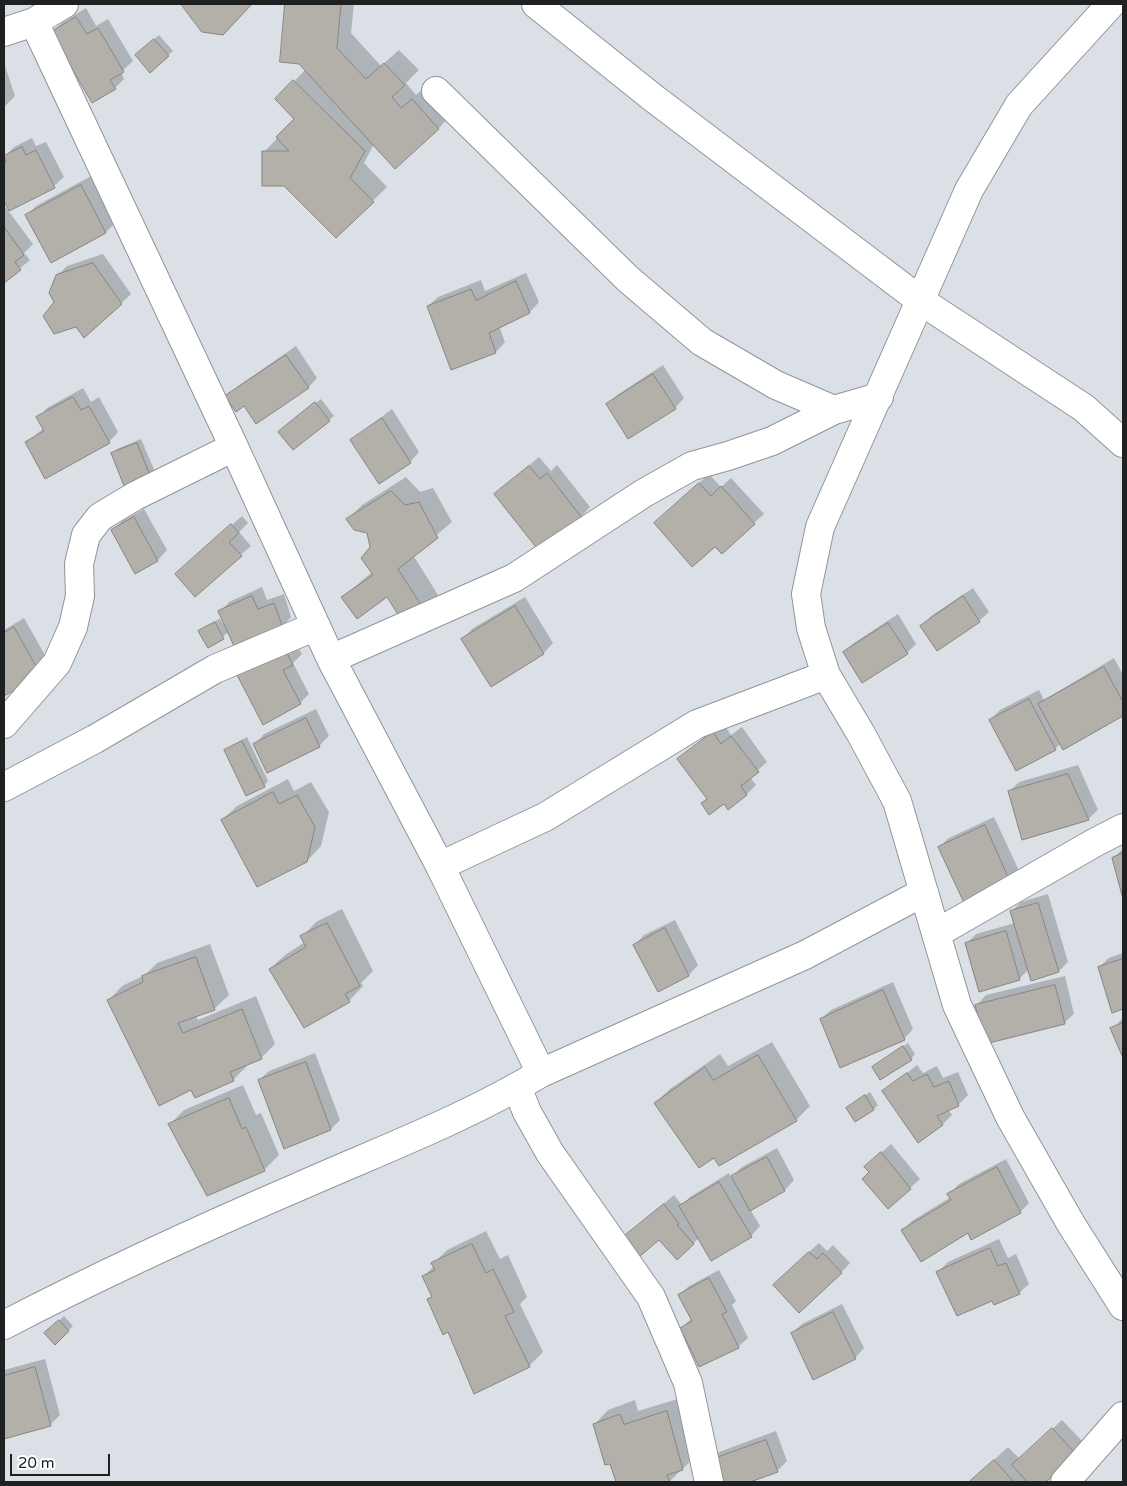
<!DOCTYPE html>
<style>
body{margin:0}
#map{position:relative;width:1127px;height:1486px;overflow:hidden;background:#dae0e5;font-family:"Varela Round",sans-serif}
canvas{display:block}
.frame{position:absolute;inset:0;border:5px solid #1e2022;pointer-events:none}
.scale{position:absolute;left:10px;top:1454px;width:100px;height:22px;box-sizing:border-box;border:2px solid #1e2022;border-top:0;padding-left:6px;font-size:15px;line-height:18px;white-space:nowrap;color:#1e2022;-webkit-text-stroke:4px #fff;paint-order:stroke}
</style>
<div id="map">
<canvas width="1127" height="1486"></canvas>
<div class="frame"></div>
<div class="scale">20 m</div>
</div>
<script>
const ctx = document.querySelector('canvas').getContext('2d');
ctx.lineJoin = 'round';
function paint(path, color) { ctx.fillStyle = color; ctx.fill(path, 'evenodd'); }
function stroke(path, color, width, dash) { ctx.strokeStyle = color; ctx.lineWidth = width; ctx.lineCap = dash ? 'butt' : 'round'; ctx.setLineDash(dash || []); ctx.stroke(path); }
const shadow = new Path2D(`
 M183,4h68l-14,15 -35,11z
 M286,4h68l-3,29 30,33 18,-16 20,20 -13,13 10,12 10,-9 26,28 -14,15 -64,15 -10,19 23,24 -51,50 -72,-85 32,-33 -19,-20 29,-30 -6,-6 -19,-2z
 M86,8l10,18 12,-7 25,42 -12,11 3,7 -9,9 -63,-56 10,-9z
 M159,35l14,16 -23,20 -9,-20z
 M4,63l11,33 -11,11z
 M32,138l4,8 10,-4 18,35 -10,9 -44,24 -6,-11v-42l10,-10z
 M91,176l24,47 -9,9 -79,-17 9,-9z
 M4,205l29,39 -9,9 6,7 -26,22z
 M103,254l28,40 -46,43 -29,-35 1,-26 10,-10z
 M526,273l13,29 -9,10 -31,14 6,16 -9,10 -44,16 -24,-62 10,-9 43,-17 4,11z
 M296,346l21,32 -9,10 -64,16 -17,-8 10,-9z
 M663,365l21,33 -9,10 -67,-3 9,-10z
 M83,388l8,14 8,-5 19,35 -9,10h-82l17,-14 -6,-10 9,-10z
 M321,399l13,17 -41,32 -9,-21z
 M392,409l27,43 -9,10 -58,-22z
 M141,439l15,35 -4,5 -39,-25 4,-5z
 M539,457l12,14 6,-6 33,42 -9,10 -86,-23z
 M709,474l12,13 10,-9 33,36 -10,9 -39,22 -50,-31z
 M406,477l14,15 13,-4 19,34 -39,33 25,40 -14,15 -37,-15 -44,2 29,-25v-25l-4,-15 -20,-13 14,-14z
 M144,509l23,41 -9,10 -23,12 -22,-41 9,-10z
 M242,516l6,7 -9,9 12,14 -56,49 -18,-21z
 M262,587l5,13 17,-6 7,23 -9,10 -53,5 -21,15 -8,-15 20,-14 3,6 2,-1 -5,-11 9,-10z
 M973,588l16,24 -10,9 -57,5 9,-10z
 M525,597l28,46 -9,10 -53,32 -28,-46 9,-10z
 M898,614l18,30 -9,9 -63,-1 10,-9z
 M24,618l26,46 -10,10 -36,20v-64z
 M294,641l8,13 -9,9 16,31 -9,9 -52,-37z
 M1114,658l9,17v40l-59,33 -3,-5 -6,6 -65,-29 10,-10 39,-20 5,10z
 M316,709l13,27 -10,10 -64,-2 9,-10z
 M723,723l8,12 11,-8 25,35 -17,15 6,8 -10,10 -22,7 -22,1 6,-5 -29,-39z
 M247,737l21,44 -4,5 -39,-36z
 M1078,765l20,45 -10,9 -79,-27 10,-10z
 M288,779l6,12 17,-9 18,30 -8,34 -14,15 -85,-41 15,-14z
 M994,817l27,58 -10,10 -72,-38 10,-9z
 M1123,849v45l-10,-36z
 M1048,894l20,68 -9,9 -30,-2 -10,10 -53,-35 10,-10 39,-11 -4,-11 10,-10z
 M342,909l31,62 -12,12 2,3 -14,15 -79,-32 15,-14 20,-13 -3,-5 14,-15z
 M675,920l23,45 -9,10 -30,16 -24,-46 9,-10z
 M210,944l19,51 -15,14 -18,7 2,4 58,-24 19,48 -14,14 -14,6v2l-14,14 -41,8 -84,-87 14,-15 23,-11 12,-12z
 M1123,953v55l-11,3 -13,-44 10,-9z
 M1065,976l9,38 -10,9 -87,-18 9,-10z
 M893,982l20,47 -9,10 -83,-20 10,-9z
 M1123,1018v36l-11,-25z
 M772,1042l38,64 -14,14 -81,36 -60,-53 15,-14 50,-35 8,12z
 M908,1043l7,11 -4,5 -38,8z
 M315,1053l25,67 -9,9 -46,18 -26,-67 10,-9z
 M917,1065l6,8 14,-7 6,12 15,-6 10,23 -10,10 -10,4 4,6 -9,9 -25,17 -34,-50z
 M243,1085l13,30 5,-2 18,42 -15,15 -94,-46 14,-14z
 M870,1092l8,13 -4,4 -27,-1z
 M891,1144l29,35 -10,9 -40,-16 -5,-5z
 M777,1148l17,32 -9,10 -35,19 10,17 -9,10 -52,2 -21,20 -19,-20 -35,-1 50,-42 8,10 8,-8 39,-24 2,5 11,-11z
 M1006,1159l23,44 -9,9 -52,19 -65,-1 9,-9 39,-24 -2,-3 10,-10z
 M486,1231l14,28 8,-4 19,42 -7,7 23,48 -14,14 -80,-35 -21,-31 5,-5 -9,-19 10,-10 -1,-2 14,-14z
 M999,1239l9,19 8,-4 13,30 -10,9 -27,6 -54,-27 10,-10z
 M819,1243l8,8 6,-6 17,18 -9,10 -57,2z
 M719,1270l17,31 -4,4 16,33 -10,9 -57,-19 11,-10 -13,-23 10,-9z
 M842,1304l22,44 -9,10 -63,-25 10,-9z
 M64,1316l9,10 -18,17 -9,-10z
 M45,1359l15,56 -10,10 -46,13v-68z
 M681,1398l16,57 -28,27h-52l-23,-57 14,-15 27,-10 3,11z
 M1062,1420l23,24 -41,38h-74l38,-35 12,12z
 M776,1431l11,30 -10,10 -31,11h-28l-8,-20 9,-10z`);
const building = new Path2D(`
 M181,4h71l-29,31 -21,-3z
 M285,4h56l-4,44 29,31 18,-16 21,22 -13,12 9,11 11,-9 27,30 -44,40 -96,-105 -19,-2z
 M76,17l11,17 11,-6 26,44 -14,8 6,9 -24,14 -41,-71z
 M154,39l15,17 -19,17 -15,-18z
 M293,80l72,71 -15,27 24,24 -38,36 -52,-52h-22v-35h27l-13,-14 18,-18 -19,-20z
 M22,147l4,8 10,-5 19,38 -46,23 -5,-10v-38l2,-1 -2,-6z
 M81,185l25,48 -55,30 -26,-48z
 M4,227l20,28 -9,7 6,8 -17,13z
 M93,263l29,41 -38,34 -8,-11 -22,7 -11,-18 11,-14 -5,-9 7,-18z
 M516,281l14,32 -41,20 7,20 -45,17 -24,-64 44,-17 5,11z
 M286,355l23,33 -53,36 -12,-18 -8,6 -11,-16z
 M653,374l23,35 -48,30 -22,-35z
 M73,397l8,13 8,-4 21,37 -65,36 -20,-37 19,-11 -8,-14z
 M315,402l15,19 -37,29 -15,-18z
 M382,418l29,45 -32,21 -29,-44z
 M137,443l15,37 -26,11 -15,-38z
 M529,466l11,13 7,-6 35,45 -43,33 -45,-57z
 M699,483l12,13 10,-10 34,38 -33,30 -7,-7 -23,20 -38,-44z
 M391,491l14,14 14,-3 19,36 -40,31 27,42 -21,13 -17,-27 -30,22 -16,-22 32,-22 -12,-17 9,-11 -3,-14 -13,-3 -8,-11z
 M134,517l24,44 -23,13 -24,-44z
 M231,524l8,9 -10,9 13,14 -47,41 -20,-23z
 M252,596l6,13 16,-6 9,25 -49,18 -16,-35z
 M963,596l17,26 -43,29 -17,-25z
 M515,606l29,48 -53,33 -30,-48z
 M215,622l9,17 -16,9 -10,-17z
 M888,623l20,31 -46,29 -19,-31z
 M14,627l27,48 -37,21v-63z
 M285,649l8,16 -10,5 18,34 -38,21 -26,-50z
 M1104,667l19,35v14l-60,34 -25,-46z
 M1029,699l27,51 -40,21 -27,-51z
 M306,718l14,29 -53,26 -14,-29z
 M713,732l8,12 10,-8 28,36 -18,14 6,9 -19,15 -4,-6 -15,11 -8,-12 6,-4 -30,-40z
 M242,741l23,46 -19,9 -22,-46z
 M1068,774l21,46 -67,20 -14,-49z
 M273,792l6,12 18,-9 18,32 -8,35 -50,25 -36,-67z
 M985,825l27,61 -46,21 -28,-60z
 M1123,853v46l-11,-41z
 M1038,903l21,69 -28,9 -21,-70z
 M327,923l33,63 -15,8 5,8 -46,26 -35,-59 37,-22 -6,-11z
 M665,928l24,48 -31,16 -25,-47z
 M1006,931l14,49 -41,12 -14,-49z
 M196,957l19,53 -37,13 5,10 59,-24 20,50 -32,13 4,9 -39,17 -4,-8 -32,16 -52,-106 36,-18 -1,-6z
 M1123,959v50l-11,4 -14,-46z
 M1055,985l10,39 -80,20 -10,-39z
 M883,990l22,50 -65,28 -20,-49z
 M1123,1023v35l-13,-30z
 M903,1046l9,14 -32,20 -8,-13z
 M758,1055l39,66 -78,45 -5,-8 -15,10 -45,-65 51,-36 8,13z
 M306,1062l25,68 -47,19 -26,-69z
 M907,1073l6,8 14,-7 7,13 15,-6 10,25 -22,10 6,9 -25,18 -36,-52z
 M865,1095l9,15 -19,12 -9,-14z
 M229,1098l13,31 4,-2 19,44 -58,25 -39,-72z
 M881,1152l30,37 -23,20 -26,-30 7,-7 -5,-5z
 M767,1157l18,34 -35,20 -19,-35z
 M997,1167l24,46 -50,27 -3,-7 -47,29 -20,-32 50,-30 -4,-6z
 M719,1182l33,55 -41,24 -32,-55z
 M664,1204l15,20 -2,1 17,19 -17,16 -18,-20 -20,17 -16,-20z
 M472,1244l14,29 7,-4 21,43 -9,4 25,51 -56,27 -26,-62 -5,3 -16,-36 5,-2 -10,-21 13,-6 -4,-7z
 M990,1248l8,18 8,-3 14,31 -26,11 -2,-4 -35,15 -21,-44z
 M809,1252l8,7 6,-6 19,20 -43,40 -26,-28z
 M709,1278l18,34 -5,2 17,34 -40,19 -19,-39 12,-7 -14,-26z
 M833,1312l23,47 -43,21 -22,-47z
 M59,1320l10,11 -14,14 -11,-12z
 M35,1367l16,59 -47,13v-63z
 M667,1411l16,59 -16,5 3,7h-54l-6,-18 -5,1 -12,-41 27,-10 4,10z
 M1052,1428l24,26 -30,28h-19l-15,-17z
 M766,1440l12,32 -28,10h-34l-8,-21z
 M994,1460l20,22h-45z`);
const minor = new Path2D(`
 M536,4l116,93 269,204 163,107 39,35
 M1111,4l-92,101 -50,85 -149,337 -14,67 5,34 15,47 35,59 36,67 60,204 53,112 61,107 52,82
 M34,22l200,425 97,212 109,207 101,207
 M4,32l30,-10 30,-18
 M436,91l192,188 74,63 74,43 58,25
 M331,659l183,-81 130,-85 48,-27 36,-10 44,-15 62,-31 45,-13
 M4,724l53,-61 16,-36 7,-31 -1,-32 7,-29 14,-18 35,-21 99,-49
 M4,787l91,-48 120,-70 101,-43
 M440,866l105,-49 152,-93 129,-49
 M937,933l157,-90 29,-15
 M517,1087l10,25 23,41 101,144 37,86 21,99
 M4,1325c96,-50 194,-95 294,-138 81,-36 167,-68 243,-114l264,-118 119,-63
 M1065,1482l58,-66`);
paint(shadow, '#0003');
paint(building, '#b3afa9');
stroke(building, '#88847f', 1);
stroke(minor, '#90959a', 30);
stroke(minor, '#fff', 28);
</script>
